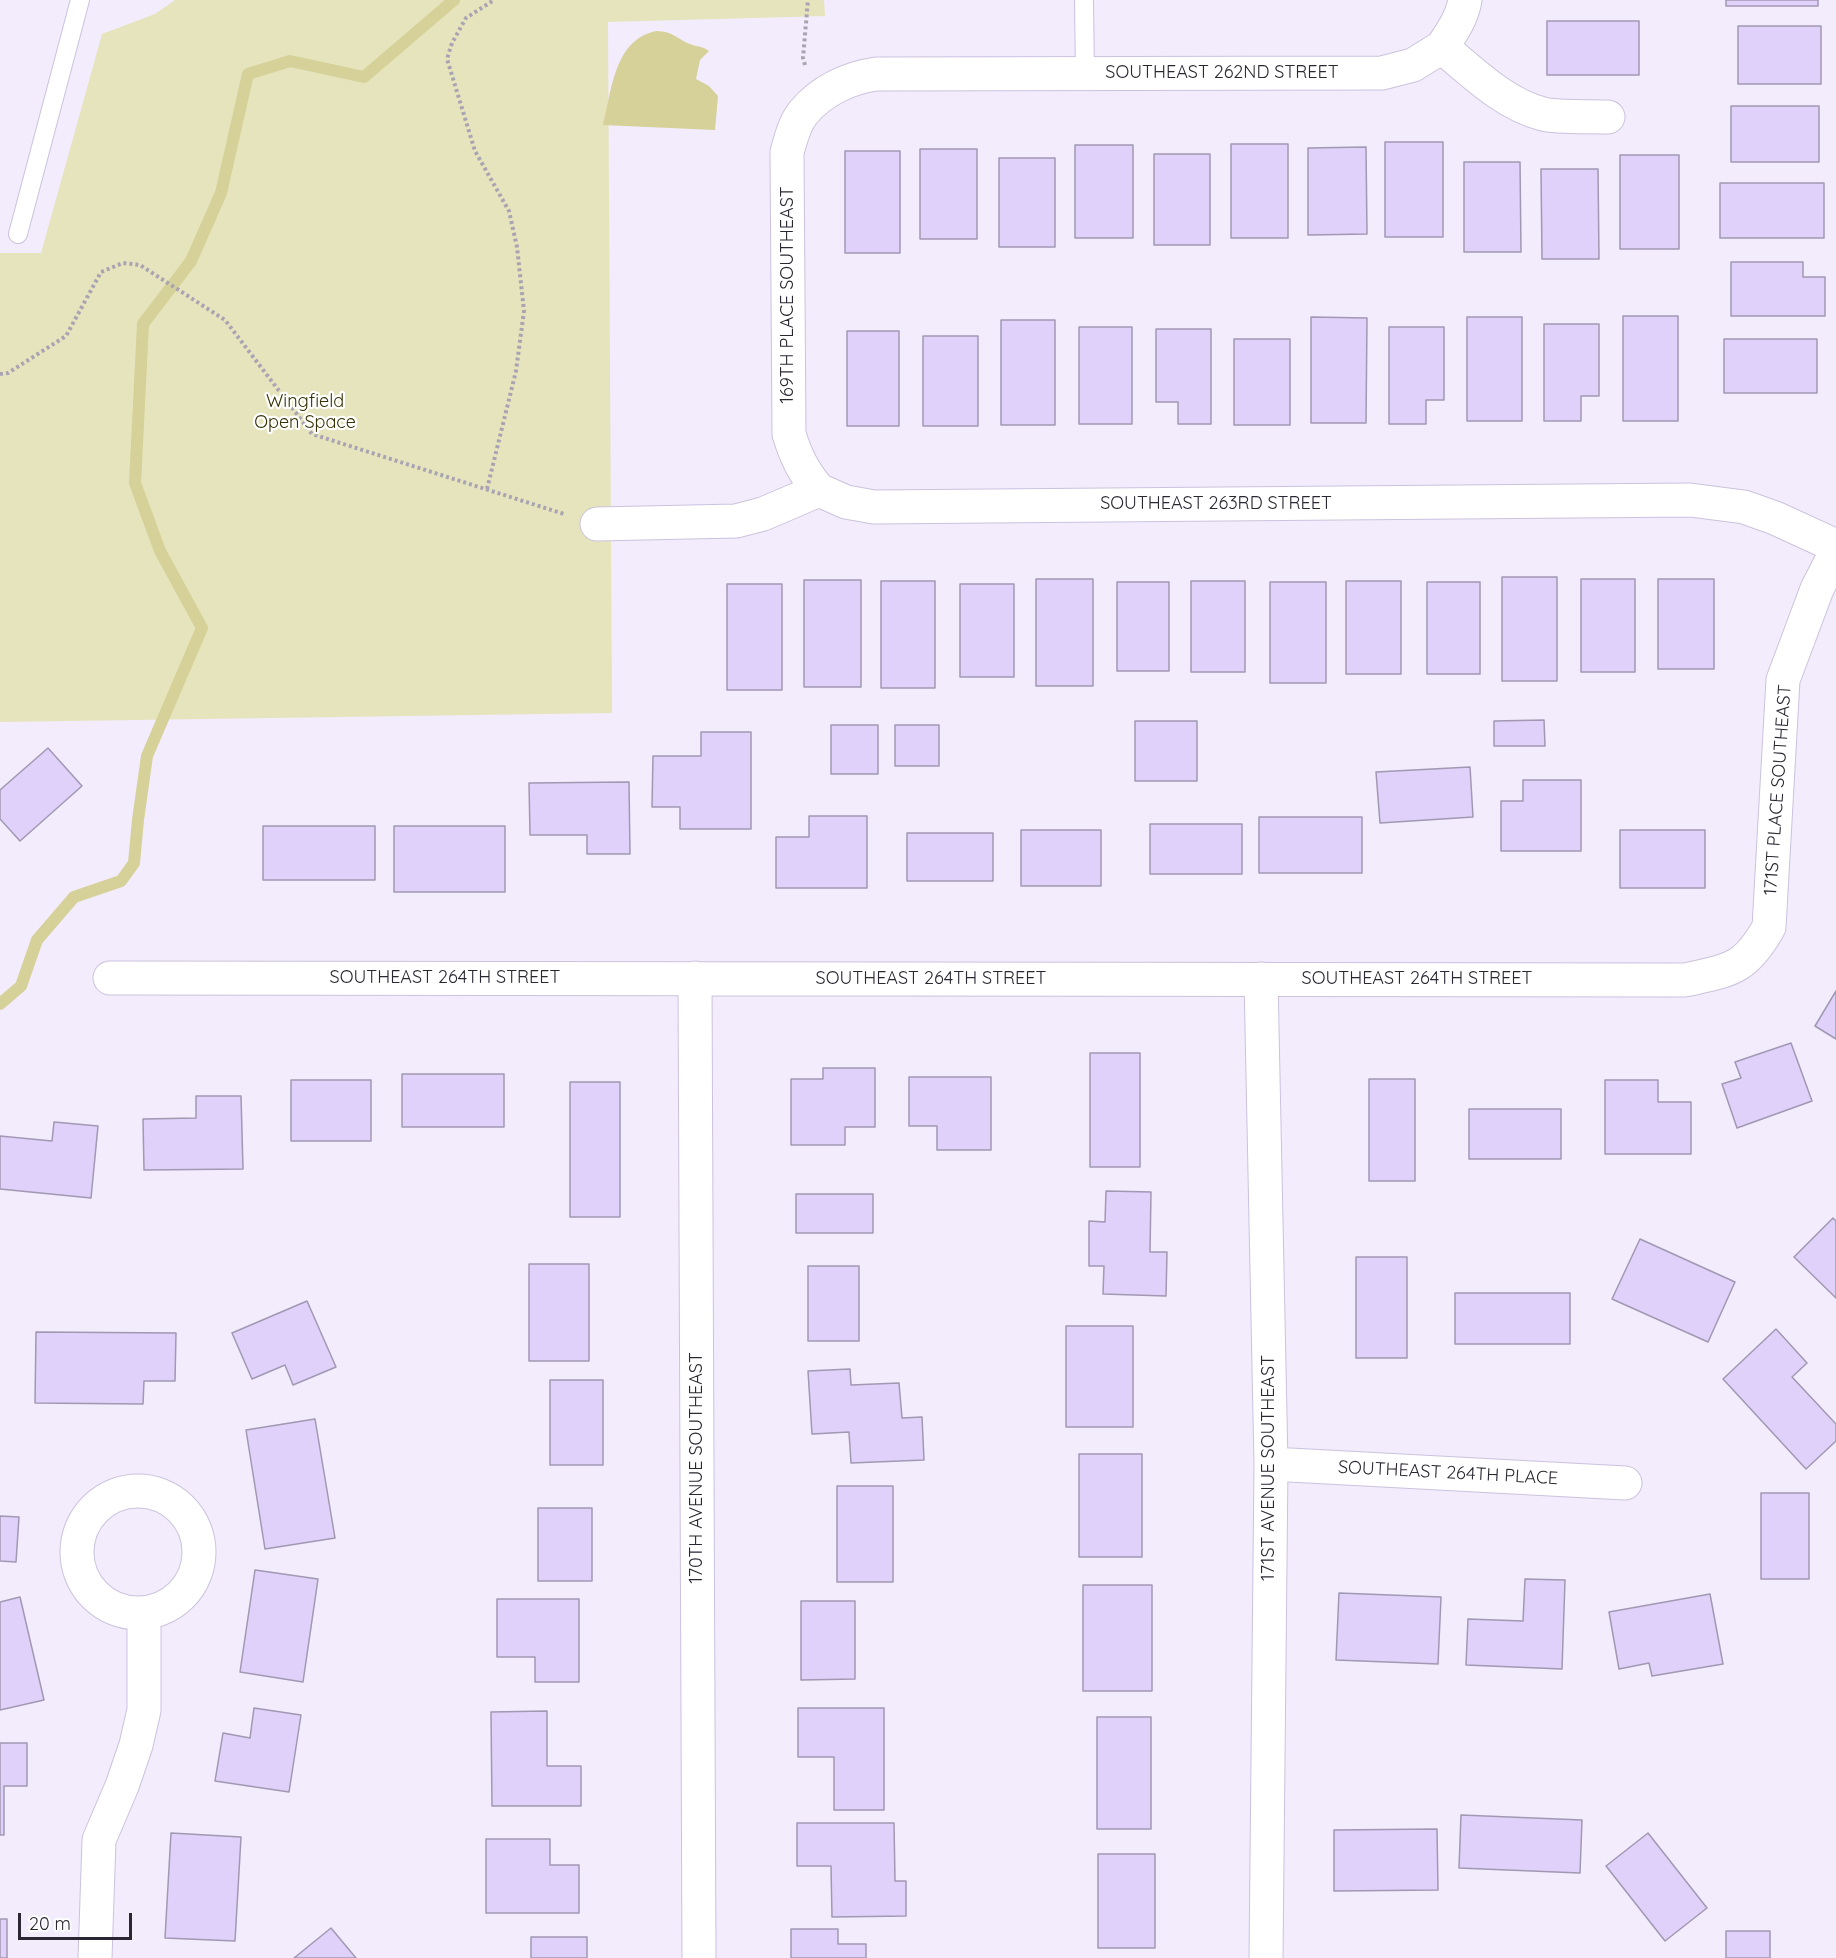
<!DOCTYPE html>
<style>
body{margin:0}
#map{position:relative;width:1836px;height:1958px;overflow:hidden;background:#f2ecfc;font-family:Quicksand,sans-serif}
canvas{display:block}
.scale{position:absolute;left:18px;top:1913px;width:114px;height:27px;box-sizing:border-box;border:3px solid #2b2732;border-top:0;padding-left:8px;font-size:18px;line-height:21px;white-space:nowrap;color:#2b2732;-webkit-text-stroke:4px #fff;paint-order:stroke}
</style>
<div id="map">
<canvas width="1836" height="1958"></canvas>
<div class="scale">20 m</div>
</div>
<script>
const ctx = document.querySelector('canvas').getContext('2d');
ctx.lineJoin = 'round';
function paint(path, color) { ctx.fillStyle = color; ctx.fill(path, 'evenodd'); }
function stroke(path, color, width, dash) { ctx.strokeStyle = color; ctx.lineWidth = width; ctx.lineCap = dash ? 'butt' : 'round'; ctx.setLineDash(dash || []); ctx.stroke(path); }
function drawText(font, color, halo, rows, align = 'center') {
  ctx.font = font + ' Quicksand,sans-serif'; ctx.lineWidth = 4.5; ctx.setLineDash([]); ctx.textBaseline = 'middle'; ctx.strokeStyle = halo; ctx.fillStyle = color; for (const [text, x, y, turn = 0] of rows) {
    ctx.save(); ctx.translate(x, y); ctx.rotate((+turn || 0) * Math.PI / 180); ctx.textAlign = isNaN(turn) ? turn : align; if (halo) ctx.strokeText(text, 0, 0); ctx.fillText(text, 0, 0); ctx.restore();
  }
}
const green = new Path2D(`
 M175,0h649l1,16 -217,6 4,691 -612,9v-469h41l61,-219 53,-20z`);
const water = new Path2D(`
 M656,31c19,1 19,7 34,13 7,3 13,2 19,7l-9,9 -4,19 13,7 9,10 -3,34 -112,-5c9,-35 11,-85 53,-94z`);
const stream = new Path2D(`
 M0,1004l21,-18 16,-46 37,-43 47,-16 13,-18 4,-43 9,-64 55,-128 -42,-77 -25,-68 8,-159 48,-63 30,-68 27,-119 42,-13 74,16 90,-77`);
const building = new Path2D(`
 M1726,0h92v6h-92z
 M1547,21h92v54h-92z
 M1738,26h83v58h-83z
 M1731,106h88v56h-88z
 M1385,142h58v95h-58z
 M1231,144h57v94h-57z
 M1075,145h58v93h-58z
 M1366,147l1,87 -59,1v-87z
 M920,149h57v90h-57z
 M845,151h55v102h-55z
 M1154,154h56v91h-56z
 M1620,155h59v94h-59z
 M999,158h56v89h-56z
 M1464,162h56l1,90h-57z
 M1541,169h57l1,90h-57z
 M1720,183h104v55h-104z
 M1731,262h72v15h22v39h-94z
 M1623,316h55v105h-55z
 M1311,317l56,1 -1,105h-55z
 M1467,317h55v104h-55z
 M1001,320h54v105h-54z
 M1544,324h55v72h-18v25h-37z
 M1079,327h53v97h-53z
 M1389,327h55v73h-18v24h-37z
 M1156,329h55v95h-33v-22h-22z
 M847,331h52v95h-52z
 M923,336h55v90h-55z
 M1234,339h56v86h-56z
 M1724,339h93v54h-93z
 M1502,577h55v104h-55z
 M1036,579h57v107h-57z
 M1581,579h54v93h-54z
 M1658,579h56v90h-56z
 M804,580h57v107h-57z
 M881,581h54v107h-54z
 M1191,581h54v91h-54z
 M1346,581h55v93h-55z
 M1117,582h52v89h-52z
 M1270,582h56v101h-56z
 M1427,582h53v92h-53z
 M727,584h55v106h-55z
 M960,584h54v93h-54z
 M1544,720l1,26h-51v-25z
 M1135,721h62v60h-62z
 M831,725h47v49h-47z
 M895,725h44v41h-44z
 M701,732h50v97h-71v-22h-28l1,-51h48z
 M48,748l34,38 -62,55 -20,-22v-29z
 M1470,767l3,50 -93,6 -4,-51z
 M1523,780h58v71h-80v-50h22z
 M629,782l1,72h-43v-19h-57l-1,-52z
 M809,816h58v72h-91v-51h33z
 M1259,817h103v56h-103z
 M1150,824h92v50h-92z
 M263,826h112v54h-112z
 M394,826h111v66h-111z
 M1021,830h80v56h-80z
 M1620,830h85v58h-85z
 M907,833h86v48h-86z
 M1836,991v48l-21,-13z
 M1791,1043l21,58 -75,27 -15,-44 19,-6 -6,-16z
 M1090,1053h50v114h-50z
 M823,1068h52v59h-30v18h-54v-66h32z
 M402,1074h102v53h-102z
 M909,1077h82v73h-54v-24h-28z
 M1369,1079h46v102h-46z
 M291,1080h80v61h-80z
 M1605,1080h53v22h33v52h-86z
 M570,1082h50v135h-50z
 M196,1096h45l2,73 -99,1 -1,-51 53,-1z
 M1469,1109h92v50h-92z
 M54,1122l44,4 -7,72 -91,-9v-53l52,5z
 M1106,1191l45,1 -1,60h17l-1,44 -63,-2 1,-28h-15v-45l16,1z
 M796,1194h77v39h-77z
 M1833,1218l3,3v77l-42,-41z
 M1640,1239l95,43 -27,60 -96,-43z
 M1356,1257h51v101h-51z
 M529,1264h60v97h-60z
 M808,1266h51v75h-51z
 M1455,1293h115v51h-115z
 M307,1301l29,66 -43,18 -8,-20 -33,14 -20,-46z
 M1066,1326h67v101h-67z
 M1776,1329l31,34 -15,14 44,47v17l-30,28 -83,-90z
 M36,1332l140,1 -1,48h-31l-1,23 -108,-1z
 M850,1369l1,16 48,-2 3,35 20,-1 2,43 -73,3 -2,-31 -37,2 -4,-63z
 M550,1380h53v85h-53z
 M315,1419l20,119 -70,11 -19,-119z
 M1079,1454h63v103h-63z
 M837,1486h56v96h-56z
 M1761,1493h48v86h-48z
 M538,1508h54v73h-54z
 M0,1516l19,1 -3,45 -16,-1z
 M255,1570l63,9 -15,103 -63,-10z
 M1525,1579l40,1 -3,89 -96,-4 2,-46 55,2z
 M1083,1585h69v106h-69z
 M1339,1593l102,4 -3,67 -102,-4z
 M1710,1594l13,70 -71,12 -3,-13 -30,6 -10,-57z
 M20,1597l24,103 -44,10v-108z
 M497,1599h82v83h-44v-25h-38z
 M801,1601h54v78l-54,1z
 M254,1708l47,7 -12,77 -74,-11 8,-48 27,5z
 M798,1708h86v102h-50v-53h-36z
 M547,1711v55h34v40h-89l-1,-94z
 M1097,1717h54v112h-54z
 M0,1743h27v43h-23v49h-4z
 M1461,1815l121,5 -2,53 -121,-5z
 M797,1823h97l1,58h11v35l-74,1 -1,-51h-34z
 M1437,1829l1,61 -104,1v-61z
 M171,1833l70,4 -6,104 -70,-3z
 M1648,1833l59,75 -42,33 -59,-75z
 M486,1839h64v26h29v48h-93z
 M1098,1854h57v94h-57z
 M0,1919h7v39h-7z
 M331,1928l25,30h-62z
 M791,1929h47v15h28v14h-75z
 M1726,1931h44v27h-44z
 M531,1937h56v21h-56z`);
const path = new Path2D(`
 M805,65l-2,-7 5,-58
 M0,374l8,-1 58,-37 35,-64 22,-9 17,2 85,55 87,114 252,80
 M487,489l29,-118 8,-60 -7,-64 -8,-36 -34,-60 -28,-92 5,-16 14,-25 28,-18`);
const service = new Path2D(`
 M1084,0l1,74
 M18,234l62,-234`);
const minor = new Path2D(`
 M1442,47c10,-15 20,-29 23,-47
 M819,490c-15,-17 -23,-33 -30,-56l-2,-282c4,-13 7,-28 16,-39 18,-22 45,-35 73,-39l506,-1 31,-8 29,-18c30,25 62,57 101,67 16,4 47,2 65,3
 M597,524l139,-3 27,-7 56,-24 27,12 28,5 816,-7 54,7 31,11 61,28
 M110,978l1575,2c45,-10 60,-10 84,-53l14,-247 34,-91 19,-37
 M695,978l4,980
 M1261,979l10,485 -5,494
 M1271,1464l354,19
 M77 1552a61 61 0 1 1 122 0a61 61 0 1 1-122 0Z
 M95,1958l4,-118 23,-54 14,-41 8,-35v-97`);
const streetNames = [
 ["SOUTHEAST 262ND STREET",1222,73],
 ["169TH PLACE SOUTHEAST",788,295,-90],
 ["SOUTHEAST 263RD STREET",1216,504],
 ["171ST PLACE SOUTHEAST",1778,790,-86],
 ["SOUTHEAST 264TH STREET",445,978],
 ["SOUTHEAST 264TH STREET",931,979],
 ["SOUTHEAST 264TH STREET",1417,979],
 ["170TH AVENUE SOUTHEAST",697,1468,-90],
 ["171ST AVENUE SOUTHEAST",1269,1468,-90],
 ["SOUTHEAST 264TH PLACE",1448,1473,3]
];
const parkNames = [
 ["Wingfield",305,402],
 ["Open Space",305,423]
];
paint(green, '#e6e4bd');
paint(water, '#d5d198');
stroke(stream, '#d5d198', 12);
paint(building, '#e0d1fb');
stroke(building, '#a198b2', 1.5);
stroke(service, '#ccc2dd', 20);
stroke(minor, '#ccc2dd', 35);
stroke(path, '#a9a4b2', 4, [3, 3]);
stroke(service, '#fff', 18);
stroke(minor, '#fff', 33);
drawText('18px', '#2b2732', '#fff', streetNames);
drawText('18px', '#363204', '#fff', parkNames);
</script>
